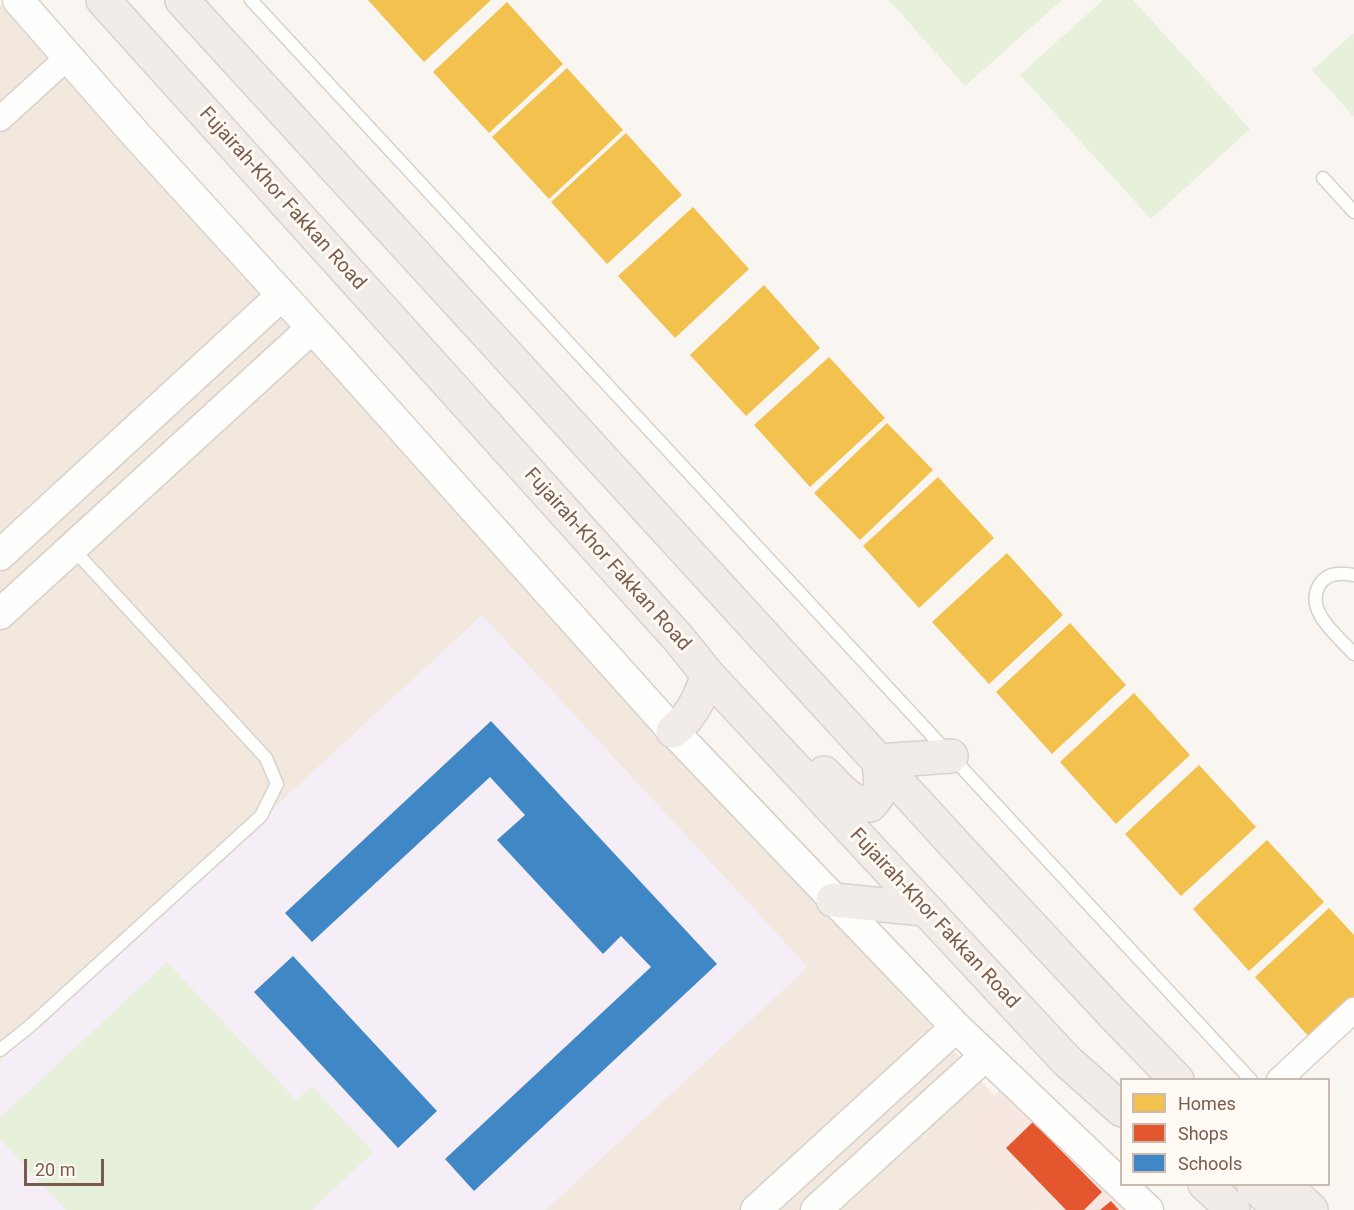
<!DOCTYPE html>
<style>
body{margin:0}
#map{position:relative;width:1354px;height:1210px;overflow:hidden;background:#f9f5f0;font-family:Roboto,sans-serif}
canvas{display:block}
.legend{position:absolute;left:1120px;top:1078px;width:210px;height:108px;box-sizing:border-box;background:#fffaf3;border:2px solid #cabbb1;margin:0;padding:8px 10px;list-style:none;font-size:18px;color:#7a5c4d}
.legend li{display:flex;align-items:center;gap:12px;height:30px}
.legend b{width:30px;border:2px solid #cabbb1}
.scale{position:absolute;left:24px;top:1159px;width:80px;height:27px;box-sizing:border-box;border:3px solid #7a5c4d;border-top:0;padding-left:8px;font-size:18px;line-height:21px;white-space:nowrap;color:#7a5c4d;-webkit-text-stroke:4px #fffaf3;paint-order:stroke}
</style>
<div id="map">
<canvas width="1354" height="1210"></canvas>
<ul class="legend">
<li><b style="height:16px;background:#f2c14e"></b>Homes</li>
<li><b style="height:16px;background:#e4572e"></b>Shops</li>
<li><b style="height:16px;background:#3f88c5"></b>Schools</li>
</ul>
<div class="scale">20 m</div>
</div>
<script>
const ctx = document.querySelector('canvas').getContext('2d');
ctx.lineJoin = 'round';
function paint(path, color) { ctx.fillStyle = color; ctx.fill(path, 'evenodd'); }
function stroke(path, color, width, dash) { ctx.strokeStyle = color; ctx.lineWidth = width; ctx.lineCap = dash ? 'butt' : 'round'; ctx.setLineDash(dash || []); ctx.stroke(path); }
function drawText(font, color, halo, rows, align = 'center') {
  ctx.font = font + ' Roboto,sans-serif'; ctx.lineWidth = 6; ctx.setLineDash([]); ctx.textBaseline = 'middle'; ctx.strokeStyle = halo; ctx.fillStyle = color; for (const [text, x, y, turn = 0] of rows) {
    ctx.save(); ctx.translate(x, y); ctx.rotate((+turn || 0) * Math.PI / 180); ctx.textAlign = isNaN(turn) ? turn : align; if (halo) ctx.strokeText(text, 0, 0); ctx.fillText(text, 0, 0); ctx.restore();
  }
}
const residential = new Path2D(`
 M0,4l994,1091 -35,33 74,82h-1033z`);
const commercial = new Path2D(`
 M1006,1085l124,125h-97l-75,-82z`);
const education = new Path2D(`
 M482,615l326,352 -262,243h-546v-149z`);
const green = new Path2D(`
 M889,0h173l-97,86z
 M1103,0h30l117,129 -99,90 -131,-144z
 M1354,33v84l-42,-47z
 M167,962l129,138 16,-14 61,66 -61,58h-246l-66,-71v-21z`);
const homes = new Path2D(`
 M368,0h123l-67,62z
 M507,2l56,62 -74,69 -56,-61z
 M567,68l56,62 -74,69 -57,-62z
 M626,133l56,62 -75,69 -56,-62z
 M693,207l56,62 -74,69 -57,-62z
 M764,285l56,63 -74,68 -56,-61z
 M829,357l56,61 -75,69 -56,-62z
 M887,423l46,47 -73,70 -46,-47z
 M938,477l56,61 -75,70 -56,-62z
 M1007,553l56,62 -74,69 -57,-62z
 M1070,623l56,62 -74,69 -56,-62z
 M1134,693l56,62 -74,69 -56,-62z
 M1199,765l57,62 -75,69 -56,-62z
 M1267,840l57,62 -75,69 -56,-62z
 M1329,908l25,27v64l-43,40 -56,-62z`);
const shops = new Path2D(`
 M1033,1122l69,70 -18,18h-18l-60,-62z
 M1111,1201l8,9h-19z`);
const schools = new Path2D(`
 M491,721l226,243 -243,227 -29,-32 206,-192 -30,-31 -18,18 -106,-114 28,-25 -35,-38 -178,165 -27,-29z
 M293,956l144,155 -39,37 -144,-156z`);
const service = new Path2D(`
 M251,0l1000,1080
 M1323,178l31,34
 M1354,575c-13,-2 -26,-3 -34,9 -17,26 18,52 34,70
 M0,1050l30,-24 231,-210 16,-32 -11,-26 -193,-209`);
const minor = new Path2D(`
 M0,119l68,-62
 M1279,1080l75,-70`);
const tertiary = new Path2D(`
 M18,0l120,137 194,213 341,381 283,296 192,183
 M0,555l281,-259
 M0,614l311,-285
 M756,1210l200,-183
 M816,1210l169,-154`);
const trunk = new Path2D(`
 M103,0l576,639 29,36 358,385 56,50
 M182,0l776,848 155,166 64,66
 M673,731c19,-15 27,-33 35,-56
 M824,773c13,13 26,31 46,32 15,-14 10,-25 9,-44l72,-5
 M833,900l91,9
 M1205,1184l28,26
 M1253,1184l27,26
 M1284,1184l27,26`);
const streetNames = [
 ["Fujairah-Khor Fakkan Road",282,199,48],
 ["Fujairah-Khor Fakkan Road",607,560,48],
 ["Fujairah-Khor Fakkan Road",934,919,47]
];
paint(residential, '#f2e8de');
paint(commercial, '#f6e8e1');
paint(education, '#f6eef6');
paint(green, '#e7f0db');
paint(homes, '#f2c14e');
paint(shops, '#e4572e');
paint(schools, '#3f88c5');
stroke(service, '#d7d1cb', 15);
stroke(minor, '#d7d1cb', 27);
stroke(tertiary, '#d7d1cb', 33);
stroke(trunk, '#dad1cc', 36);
stroke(service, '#fefefd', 12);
stroke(minor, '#fefefd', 24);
stroke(tertiary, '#fefefd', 30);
stroke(trunk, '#f2ece8', 33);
drawText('20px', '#7a5c4d', '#fffaf3', streetNames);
</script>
